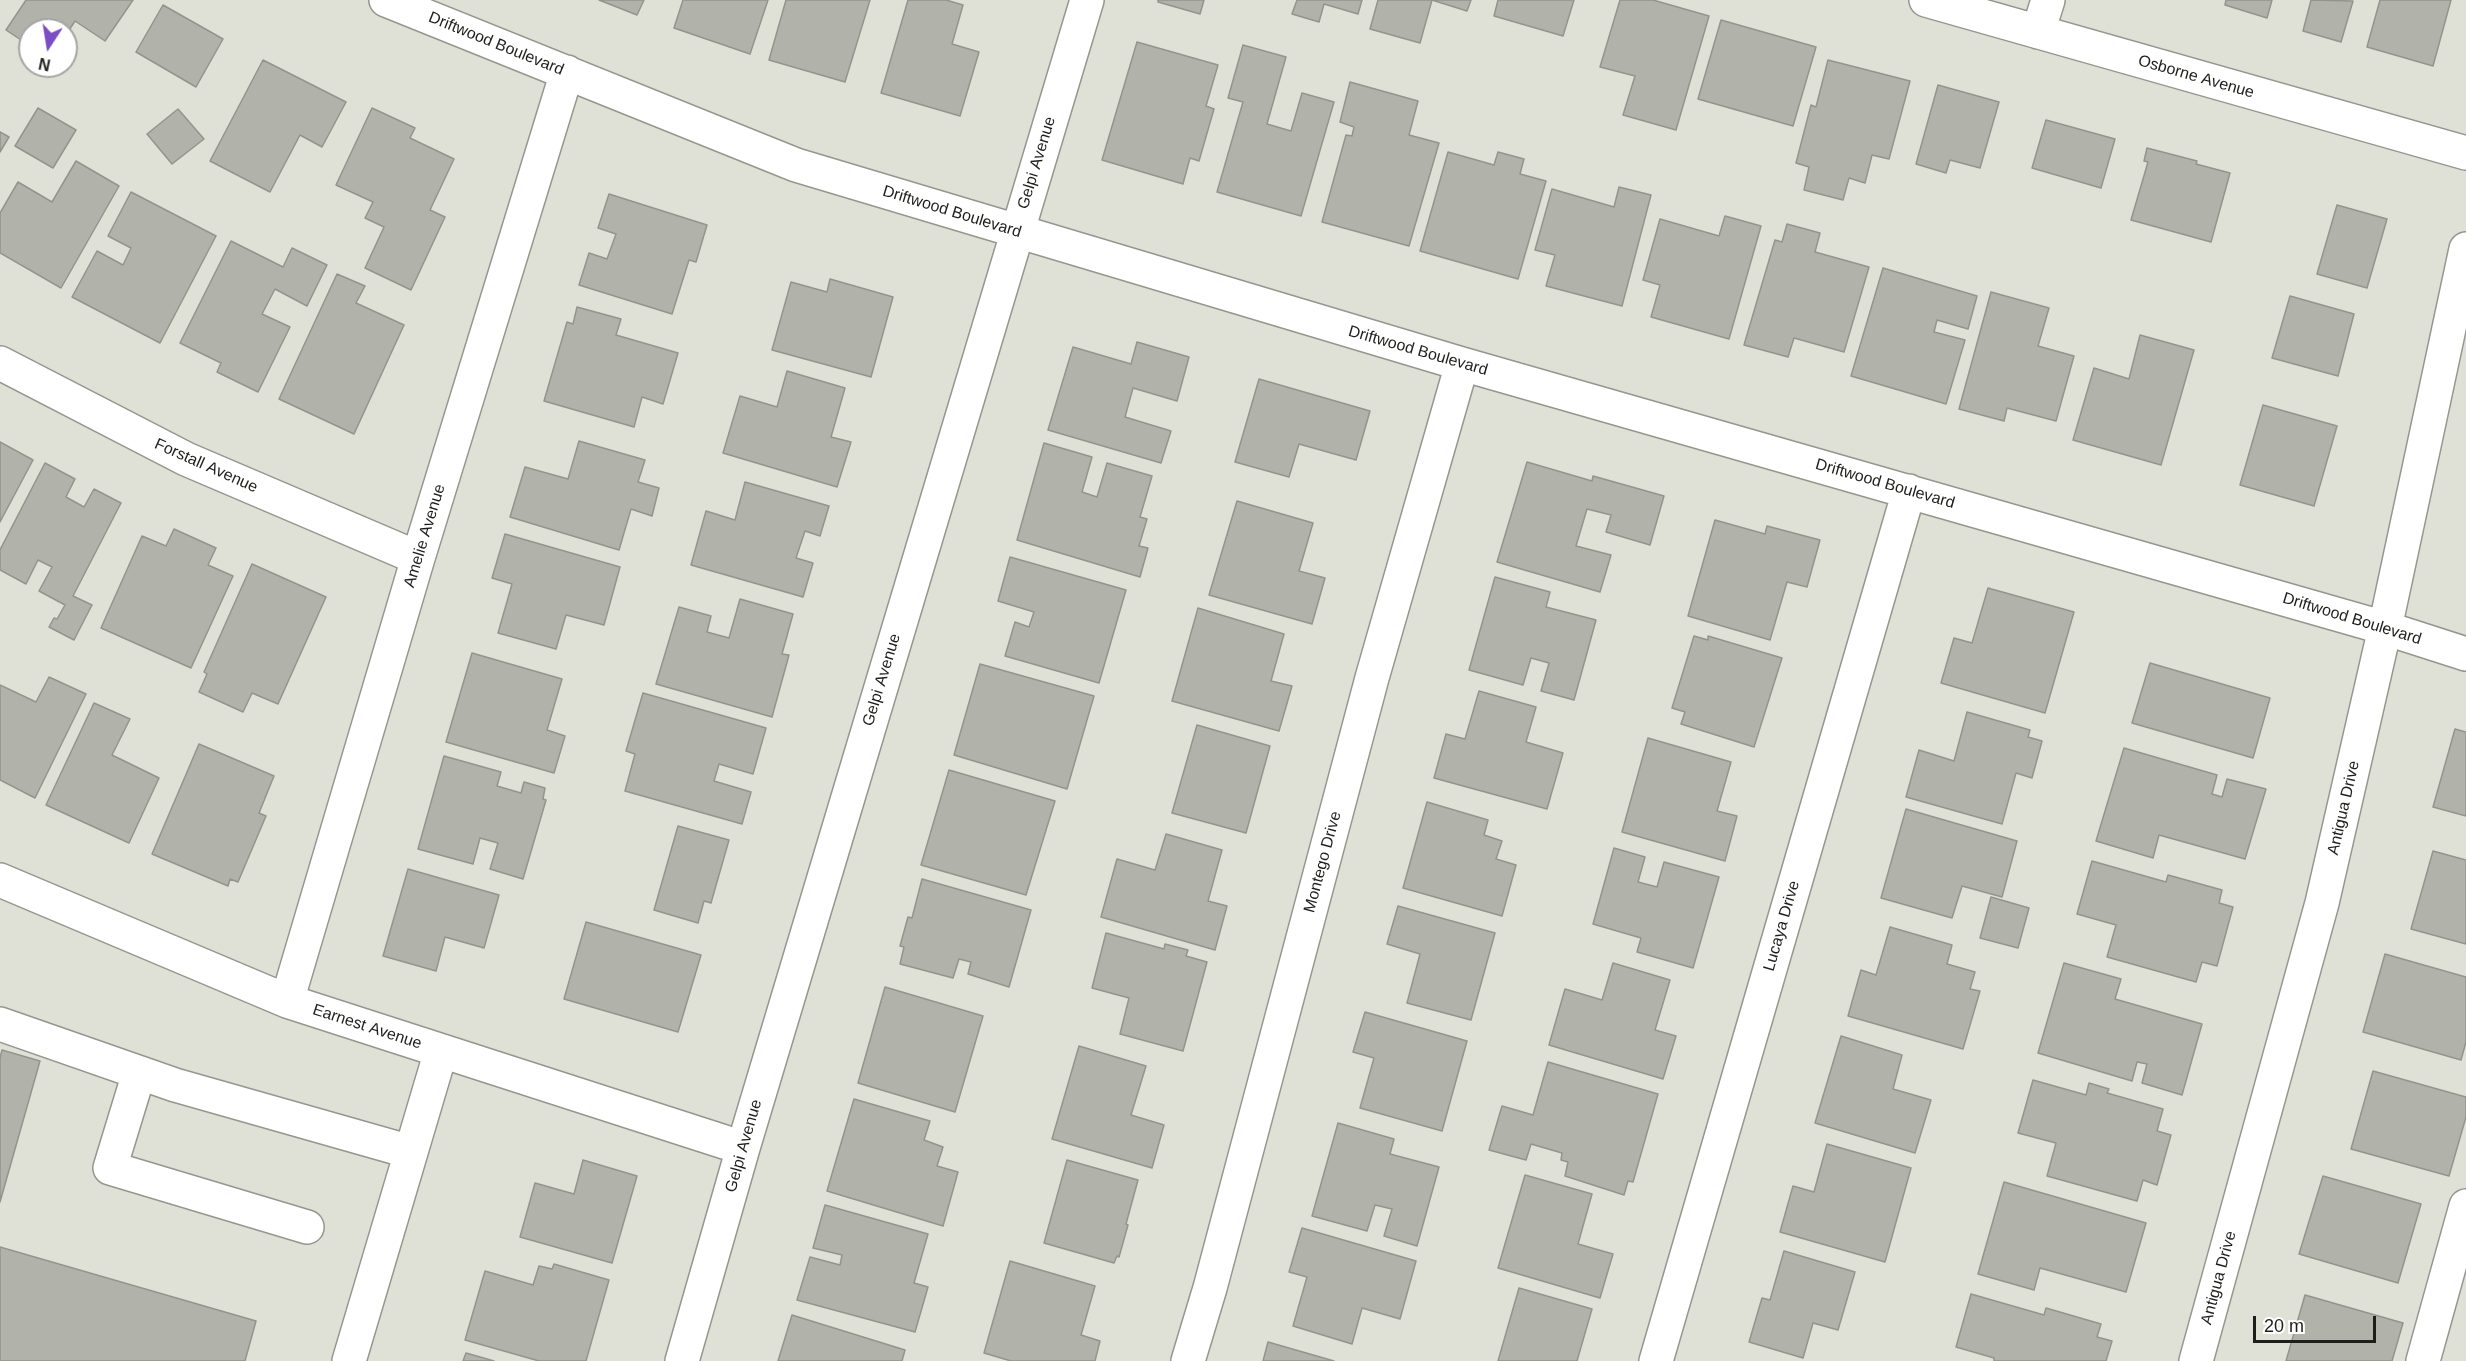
<!DOCTYPE html>
<style>
body{margin:0}
#map{position:relative;width:2466px;height:1361px;overflow:hidden;background:#dfe1d7;font-family:Arial,sans-serif}
canvas{display:block}
.north{position:absolute;left:18px;top:18px;width:60px;height:60px;box-sizing:border-box;background:#fff;border:2px solid #a5a5a4;border-radius:50%;rotate:192deg;font-size:16px;font-weight:700;line-height:24px;text-align:center;color:#1e1f1b}
.north::after{content:'';display:block;margin:auto;width:21px;height:27px;background:#7b4dc6;clip-path:polygon(50% 0,100% 100%,50% 72%,0 100%)}
.scale{position:absolute;left:2253px;top:1316px;width:123px;height:27px;box-sizing:border-box;border:3px solid #1e1f1b;border-top:0;padding-left:8px;font-size:18px;line-height:21px;white-space:nowrap;color:#1e1f1b;-webkit-text-stroke:4px #fff;paint-order:stroke}
</style>
<div id="map">
<canvas width="2466" height="1361"></canvas>
<div class="north">N</div>
<div class="scale">20 m</div>
</div>
<script>
const ctx = document.querySelector('canvas').getContext('2d');
ctx.lineJoin = 'round';
function paint(path, color) { ctx.fillStyle = color; ctx.fill(path, 'evenodd'); }
function stroke(path, color, width, dash) { ctx.strokeStyle = color; ctx.lineWidth = width; ctx.lineCap = dash ? 'butt' : 'round'; ctx.setLineDash(dash || []); ctx.stroke(path); }
function drawText(font, color, halo, rows, align = 'center') {
  ctx.font = font + ' Arial,sans-serif'; ctx.lineWidth = 4.5; ctx.setLineDash([]); ctx.textBaseline = 'middle'; ctx.strokeStyle = halo; ctx.fillStyle = color; for (const [text, x, y, turn = 0] of rows) {
    ctx.save(); ctx.translate(x, y); ctx.rotate((+turn || 0) * Math.PI / 180); ctx.textAlign = isNaN(turn) ? turn : align; if (halo) ctx.strokeText(text, 0, 0); ctx.fillText(text, 0, 0); ctx.restore();
  }
}
const building = new Path2D(`
 M26,0h107l-28,41 -30,-20 -9,14v-5h-36v16l-24,-16z
 M599,0h45l-7,15z
 M683,0h85l-18,54 -76,-26z
 M786,0h84l-25,82 -76,-22z
 M908,0h38l17,5 -11,39 27,8 -19,64 -79,-23z
 M1158,0h46l-4,14 -42,-12z
 M1297,0h65l-4,14 -34,-10 -5,18 -27,-8z
 M1378,0h93l-4,11 -35,-11 -12,43 -50,-14z
 M1498,0h76l-11,36 -69,-20z
 M1620,0h33l56,16 -33,114 -53,-15 12,-39 -35,-9z
 M2226,0h46l-5,18 -42,-13z
 M2311,0l42,1 -12,41 -38,-11z
 M2380,0h71l-18,66 -66,-19z
 M163,5l60,34 -27,48 -60,-35z
 M1721,20l95,27 -23,79 -95,-27z
 M1137,42l81,23 -12,41 8,3 -15,52 -9,-3 -7,26 -81,-24z
 M1243,45l43,12 -19,67 24,7 11,-38 32,9 -33,114 -84,-24 26,-90 -15,-4z
 M263,60l83,42 -24,45 -22,-12 -30,57 -60,-31z
 M1828,60l82,21 -21,78 -17,-4 -7,28 -16,-5 -6,22 -39,-10 5,-23 -13,-4 15,-58 5,2z
 M1350,82l68,19 -9,34 30,8 -30,103 -87,-24 24,-87 6,1 2,-9 -14,-5z
 M1938,85l61,17 -19,66 -30,-8 -4,13 -30,-9z
 M38,108l38,22 -23,38 -38,-22z
 M372,108l43,20 -5,10 44,21 -24,51 15,7 -34,73 -46,-22 19,-41 -19,-9 8,-16 -37,-17z
 M178,109l26,30 -32,25 -25,-30z
 M2046,120l69,19 -14,49 -69,-20z
 M0,132l9,5 -9,15z
 M2147,148l50,13 -1,3 34,9 -19,69 -80,-22 17,-58 -4,-1z
 M1448,152l46,13 4,-13 26,7 -4,15 26,7 -28,98 -98,-28z
 M76,161l43,25 -58,102 -61,-35v-40l18,-31 34,20z
 M1619,187l32,8 -29,111 -76,-20 9,-31 -20,-5 17,-61 62,18z
 M131,192l85,44 -56,107 -88,-46 25,-46 26,14 8,-17 -23,-12z
 M609,194l98,31 -11,37 -7,-2 -17,54 -93,-29 10,-32 18,6 9,-25 -18,-6z
 M2337,205l50,14 -20,69 -50,-14z
 M1725,216l36,10 -32,113 -78,-22 9,-32 -17,-5 17,-61 59,17z
 M1787,224l33,9 -5,19 54,15 -25,85 -50,-14 -6,19 -44,-12 31,-105 7,2z
 M231,241l52,26 9,-19 35,17 -20,41 -32,-17 -13,25 28,13 -32,65 -41,-20 4,-9 -41,-20z
 M1883,268l94,28 -9,33 -31,-9 -3,12 31,8 -19,64 -95,-28z
 M337,274l28,12 -9,17 48,22 -50,109 -75,-35z
 M830,279l63,18 -22,80 -99,-27 19,-68 36,10z
 M1991,292l58,16 -11,38 36,10 -18,65 -49,-13 -3,13 -45,-12z
 M2290,296l64,18 -16,62 -66,-18z
 M577,307l44,12 -5,16 62,18 -15,51 -21,-7 -8,30 -90,-26 23,-79 6,2z
 M2140,335l54,15 -33,115 -88,-25 21,-72 35,11z
 M1137,342l52,15 -12,44 -44,-13 -8,29 46,14 -10,32 -113,-33 25,-83 58,17z
 M787,371l58,17 -14,49 20,5 -14,45 -114,-34 17,-57 37,11z
 M1259,379l111,32 -14,49 -57,-16 -10,33 -54,-15z
 M2263,405l74,21 -23,80 -74,-21z
 M579,441l66,19 -7,22 21,6 -7,28 -21,-7 -12,41 -109,-33 15,-50 43,12z
 M0,442l33,18 -33,62z
 M1044,443l48,14 -10,35 15,5 10,-34 45,13 -12,41 7,2 -8,27 9,2 -8,29 -123,-37z
 M1527,462l65,19 1,-5 71,20 -14,49 -44,-13 5,-17 -24,-6 -11,37 35,9 -11,37 -103,-30z
 M45,463l30,16 -9,18 18,10 10,-18 27,14 -48,93 19,9 -18,35 -25,-13 5,-9 3,1 8,-14 -26,-14 13,-24 -14,-7 -12,24 -26,-14v-20z
 M745,482l84,24 -9,30 -15,-5 -9,27 17,5 -10,34 -112,-32 15,-54 29,9z
 M1237,501l76,22 -14,48 26,7 -13,46 -103,-29z
 M1715,520l50,14 2,-8 53,14 -13,47 -20,-5 -17,58 -82,-24z
 M174,529l42,19 -8,17 25,11 -42,92 -90,-40 41,-92 24,10z
 M505,534l115,33 -16,58 -38,-10 -10,34 -58,-16 14,-49 -20,-6z
 M1010,557l116,33 -27,93 -94,-27 10,-34 14,5 5,-15 -36,-11z
 M252,564l74,33 -48,107 -26,-11 -9,19 -44,-20 8,-18 -3,-2z
 M1495,577l55,15 -4,15 50,13 -22,80 -33,-9 8,-28 -18,-5 -8,27 -54,-15z
 M1988,588l86,24 -29,101 -104,-30 13,-45 18,5z
 M740,599l53,15 -11,40 7,1 -17,62 -116,-33 23,-77 32,9 -4,16 22,6z
 M1198,608l86,26 -13,47 21,5 -13,45 -107,-30z
 M1694,636l14,4v-4l74,22 -28,89 -73,-23 4,-12 -13,-4z
 M472,653l90,26 -15,51 18,6 -11,37 -108,-31z
 M2150,663l120,35 -17,60 -121,-35z
 M980,664l114,32 -27,93 -113,-34z
 M49,677l37,17 -51,104 -35,-18v-95l36,17z
 M1479,691l57,16 -10,35 37,11 -16,56 -113,-31 12,-44 19,5z
 M643,693l123,35 -13,46 -34,-10 -5,17 37,11 -9,32 -117,-33 10,-37 -9,-3z
 M94,703l36,16 -18,36 47,23 -30,65 -83,-38z
 M1967,712l63,18 -2,7 14,4 -10,37 -16,-5 -14,51 -96,-27 13,-47 35,11z
 M1197,725l73,21 -24,87 -74,-20z
 M2455,729l11,3v84l-33,-9z
 M1648,738l83,24 -14,49 20,5 -12,45 -103,-29z
 M199,744l75,32 -15,37 7,3 -28,66 -8,-3 -2,7 -76,-32z
 M2124,748l93,27 -5,19 10,3 5,-18 39,10 -21,70 -86,-24 -6,23 -57,-17z
 M444,756l57,16 -4,14 24,7 3,-11 21,6 -2,11 3,1 -23,79 -33,-10 8,-26 -18,-5 -7,26 -55,-15z
 M949,770l106,31 -29,94 -105,-30z
 M1427,802l61,18 -4,15 18,6 -6,18 20,6 -14,51 -99,-28z
 M1906,809l111,32 -15,56 -40,-11 -10,32 -71,-20z
 M678,826l51,14 -18,63 -7,-2 -6,22 -44,-13z
 M1166,834l56,16 -14,51 19,5 -12,44 -114,-33 16,-58 38,11z
 M1614,848l31,9 -7,25 19,5 7,-25 55,15 -26,91 -56,-16 4,-14 -48,-14z
 M2433,851l33,9v84l-55,-15z
 M2092,861l74,21 2,-7 54,15 -3,13 14,4 -16,59 -15,-4 -6,20 -89,-25 9,-32 -39,-11z
 M408,869l91,26 -15,53 -39,-11 -9,34 -53,-15z
 M922,879l109,31 -22,77 -41,-13 3,-12 -12,-3 -6,19 -53,-14 4,-17 -4,-1 8,-29 4,1z
 M1991,897l38,11 -11,40 -38,-10z
 M1398,906l97,27 -24,87 -64,-17 13,-49 -33,-10z
 M586,922l115,33 -23,77 -114,-33z
 M1890,927l62,18 -5,19 28,8 -5,17 10,2 -17,58 -115,-33 13,-46 15,5z
 M1106,933l58,16 1,-5 23,6 -2,6 21,6 -24,89 -63,-17 9,-36 -37,-10z
 M2385,954l81,23v65l-5,18 -98,-28z
 M1613,963l57,17 -15,50 21,6 -13,43 -114,-34 16,-56 37,11z
 M2064,963l57,16 -6,20 87,25 -20,71 -40,-12 5,-19 -10,-2 -5,19 -94,-28z
 M885,987l98,29 -28,96 -97,-29z
 M1365,1012l102,29 -25,90 -82,-23 14,-50 -21,-6z
 M1841,1036l61,19 -9,34 38,11 -16,53 -100,-30z
 M1079,1046l67,20 -15,49 33,10 -12,43 -100,-29z
 M2,1050l38,11 -40,141v-144z
 M1548,1062l110,32 -25,88 -5,-1 -4,14 -59,-19 3,-14 -7,-2 1,-7 -31,-9 -5,16 -37,-10 13,-44 31,9z
 M2373,1071l93,26v20l-17,59 -98,-27z
 M2033,1080l53,15 3,-12 20,6 -2,4 56,16 -6,22 14,4 -14,50 -14,-5 -6,21 -90,-25 9,-33 -38,-10z
 M854,1099l76,22 -6,19 19,7 -6,19 21,6 -15,54 -116,-35z
 M1338,1123l56,16 -4,15 49,13 -22,79 -33,-10 8,-27 -17,-4 -8,26 -55,-15z
 M1827,1144l84,24 -26,94 -105,-30 13,-46 21,6z
 M583,1160l54,16 -25,87 -92,-26 15,-54 39,11z
 M1067,1160l71,20 -12,44 2,1 -9,32 -2,-1 -3,7 -70,-20z
 M1525,1175l67,19 -14,50 35,10 -13,44 -102,-30z
 M2323,1176l98,28 -23,79 -99,-29z
 M2004,1182l142,41 -20,69 -86,-24 -6,22 -56,-16z
 M825,1205l103,29 -14,49 14,4 -13,45 -118,-32 13,-43 30,8 2,-10 -29,-7z
 M1302,1228l114,33 -16,58 -38,-11 -10,36 -59,-18 14,-49 -18,-5z
 M0,1247l256,74 -11,40h-245z
 M1784,1251l71,21 -17,58 -25,-7 -10,35 -54,-16 13,-44 8,2z
 M1010,1261l85,25 -14,49 19,6 -5,20h-84l-27,-8z
 M554,1264l55,16 -23,81h-47l-74,-21 20,-69 48,14 6,-19 13,3z
 M1519,1288l73,21 -15,52h-79z
 M1971,1294l73,21 2,-7 55,16 -4,13 15,4 -6,20h-112v-3l-38,-11z
 M2305,1295l98,28 -11,38h-106z
 M792,1315l113,35 -3,11h-124z
 M1268,1342l66,19h-71z
 M466,1353l28,8h-31z`);
const minor = new Path2D(`
 M386,0l410,165 666,199 923,264 81,26
 M1926,0l540,153
 M2038,32l10,-32
 M0,363l186,96 232,99
 M0,880l287,121 456,147
 M287,1001l131,-443 149,-486
 M0,1024l175,61 236,67
 M139,1073l-29,95 197,59
 M349,1361l92,-310
 M682,1361l61,-213 344,-1148
 M1188,1361l22,-73 162,-610 90,-314
 M1656,1361l253,-870
 M2196,1361l126,-458 63,-275 81,-379
 M2423,1361l43,-155`);
const streetNames = [
 ["Driftwood Boulevard",496,44,22],
 ["Osborne Avenue",2196,77,16],
 ["Gelpi Avenue",1037,163,-73],
 ["Driftwood Boulevard",952,212,17],
 ["Driftwood Boulevard",1418,351,16],
 ["Forstall Avenue",206,466,24],
 ["Driftwood Boulevard",1885,484,16],
 ["Amelie Avenue",425,536,-73],
 ["Driftwood Boulevard",2352,619,17],
 ["Gelpi Avenue",882,680,-73],
 ["Antigua Drive",2344,808,-77],
 ["Montego Drive",1323,862,-75],
 ["Lucaya Drive",1782,926,-74],
 ["Earnest Avenue",367,1027,18],
 ["Gelpi Avenue",744,1146,-74],
 ["Antigua Drive",2219,1278,-75]
];
paint(building, '#b1b3aa');
stroke(building, '#93958c', 1.5);
stroke(minor, '#95978e', 36);
stroke(minor, '#fff', 33);
drawText('16px', '#1e1f1b', '#fff', streetNames);
</script>
